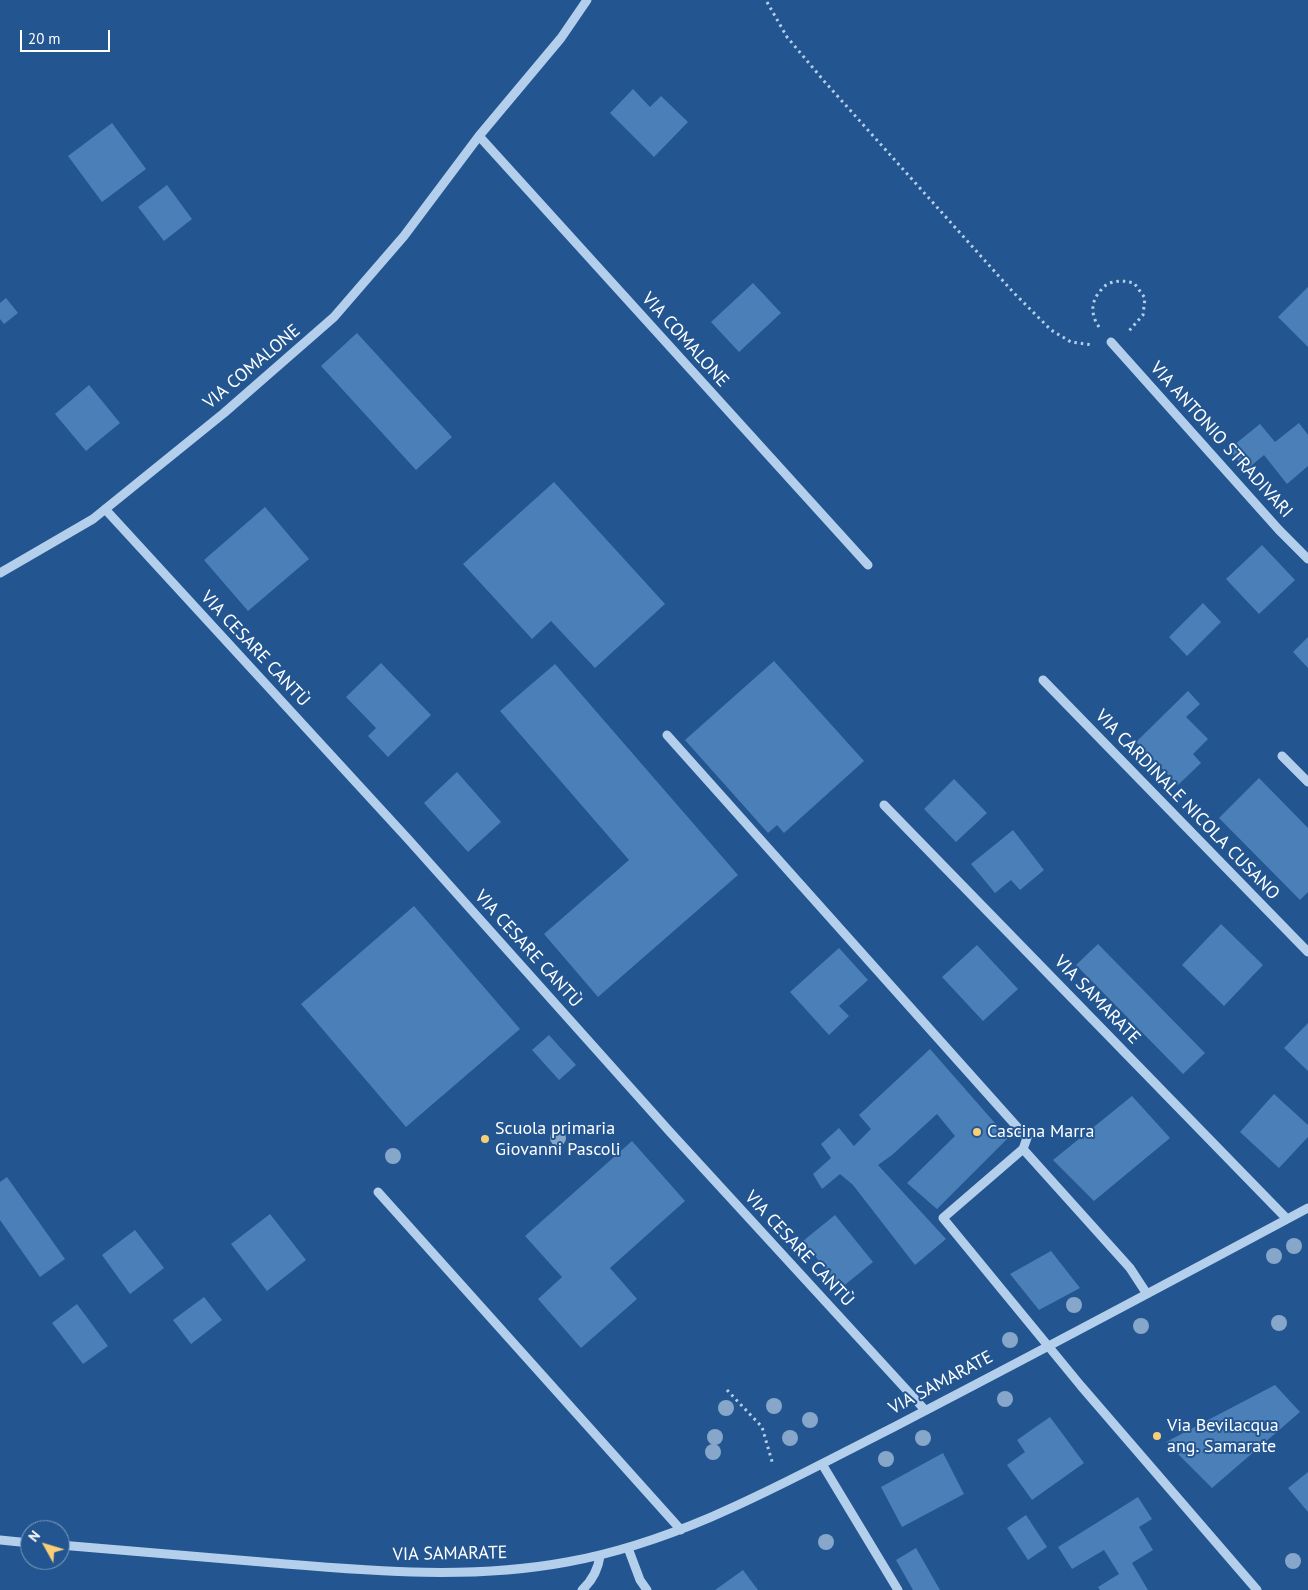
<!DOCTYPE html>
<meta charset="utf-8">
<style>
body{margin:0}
#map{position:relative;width:1308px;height:1590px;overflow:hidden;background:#235691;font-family:"PT Sans",sans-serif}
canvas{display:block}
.north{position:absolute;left:20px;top:1520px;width:50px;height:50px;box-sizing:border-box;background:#235691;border:1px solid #7b9abd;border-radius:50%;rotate:309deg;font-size:14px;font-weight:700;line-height:20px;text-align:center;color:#fff}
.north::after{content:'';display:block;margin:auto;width:18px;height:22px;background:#f8ce77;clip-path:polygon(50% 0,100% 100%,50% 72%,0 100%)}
.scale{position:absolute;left:20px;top:30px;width:90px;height:22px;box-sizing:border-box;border:2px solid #fff;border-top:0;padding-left:6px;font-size:15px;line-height:18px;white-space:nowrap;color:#fff;-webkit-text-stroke:4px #235691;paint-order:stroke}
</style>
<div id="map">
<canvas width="1308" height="1590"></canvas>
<div class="north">N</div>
<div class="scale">20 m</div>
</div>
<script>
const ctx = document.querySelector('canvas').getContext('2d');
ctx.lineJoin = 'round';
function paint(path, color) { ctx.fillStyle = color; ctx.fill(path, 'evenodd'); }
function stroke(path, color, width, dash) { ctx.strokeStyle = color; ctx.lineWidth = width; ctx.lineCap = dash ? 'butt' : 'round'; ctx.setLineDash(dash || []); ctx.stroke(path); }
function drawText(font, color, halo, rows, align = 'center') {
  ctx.font = font + ' "PT Sans",sans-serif'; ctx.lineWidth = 4; ctx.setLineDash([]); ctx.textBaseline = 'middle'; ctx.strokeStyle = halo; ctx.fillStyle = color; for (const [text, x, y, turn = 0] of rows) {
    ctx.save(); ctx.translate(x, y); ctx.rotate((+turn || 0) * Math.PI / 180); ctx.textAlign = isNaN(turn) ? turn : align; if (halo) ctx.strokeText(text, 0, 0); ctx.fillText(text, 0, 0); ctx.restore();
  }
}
const building = new Path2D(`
 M633,89l17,18 11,-11 27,26 -34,35 -44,-44z
 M112,123l34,46 -44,33 -34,-46z
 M167,185l25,34 -28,22 -26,-34z
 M753,283l28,30 -42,39 -28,-30z
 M1308,287v60l-30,-30z
 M6,298l12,15 -14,11 -4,-5v-16z
 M357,333l95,104 -36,33 -95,-104z
 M89,385l31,38 -34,28 -31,-37z
 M1299,423l9,12v31l-21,18 -23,-29 -18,15 -17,-21 31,-25 15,18z
 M554,482l111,122 -70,64 -44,-47 -19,18 -69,-75z
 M265,507l44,52 -61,52 -44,-51z
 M1262,545l33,35 -36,34 -33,-35z
 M1203,603l18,19 -34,34 -18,-19z
 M1308,637v31l-15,-16z
 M774,661l90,100 -80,72 -7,-8 -9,8 -83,-93z
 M381,663l50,52 -43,42 -20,-21 8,-8 -30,-31z
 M555,664l183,211 -140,122 -54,-63 85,-74 -129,-149z
 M1188,691l12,13 -14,13 22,22 -15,15 8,9 -23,22 -42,-43z
 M457,772l44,50 -33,30 -44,-49z
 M1259,778l49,50v64l-8,8 -81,-82z
 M954,779l33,34 -31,29 -32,-33z
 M1013,830l31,40 -24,20 -9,-10 -16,13 -24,-29z
 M414,906l106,123 -114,98 -105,-123z
 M1221,924l42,41 -39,41 -42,-41z
 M1098,944l107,109 -22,21 -107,-109z
 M977,945l41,44 -35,32 -41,-44z
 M839,948l29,32 -29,26 10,10 -20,19 -39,-43z
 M1308,1023v48l-24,-23z
 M549,1035l27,30 -17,15 -27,-30z
 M930,1049l78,89 -71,71 -30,-26 48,-47 -18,-22 -45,41 -14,10 68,74 -31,26 -62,-80 -13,-11 -18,15 -9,-15 18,-16 -10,-14 18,-16 15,18 17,-17 -12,-14z
 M1274,1094l34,31v12l-29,31 -39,-36z
 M1132,1096l38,42 -76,63 -41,-41z
 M632,1141l53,60 -75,67 27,31 -56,49 -43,-49 24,-22 -37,-41z
 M7,1177l58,82 -25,18 -40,-57v-38z
 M270,1214l36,46 -39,31 -36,-47z
 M835,1215l38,47 -32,26 -38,-47z
 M135,1230l29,38 -34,26 -28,-39z
 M1051,1251l29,37 -41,22 -29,-36z
 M204,1297l18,23 -31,24 -18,-24z
 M77,1304l31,42 -25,18 -31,-41z
 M1275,1385l25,27 -88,76 -46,-46z
 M1050,1417l34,46 -52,37 -25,-35 18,-13 -8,-12z
 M943,1453l21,41 -62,33 -21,-40z
 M1308,1472v40l-20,-24z
 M1138,1497l14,22 -13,8 14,23 -21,13 16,27h-48l-2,-3 21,-13 -15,-24 -32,19 -14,-22z
 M1026,1515l21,32 -19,13 -21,-32z
 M916,1548l24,42h-27l-17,-30z
 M743,1570l15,20h-43z`);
const path = new Path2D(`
 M767,2l20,35 37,44 189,211 38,38 20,12 22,3
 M1099,327c-9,-13 -8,-26 2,-37 3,-3 5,-6 9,-7 9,-3 16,-2 24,0l11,15 -2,17 -15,17
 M727,1390l35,37 11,38`);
const minor = new Path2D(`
 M479,136l389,429
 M1111,342l168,188 29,29
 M105,509l303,330 262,293 255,278
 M0,573l93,-54 131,-106 110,-96 70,-81 75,-100 82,-98 26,-38
 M1043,680l265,272
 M667,735l360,403 -4,11 107,119 17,26
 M1282,756l26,26
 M884,805l403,414
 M1023,1149l-80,69 138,168 176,204
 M378,1192l303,338
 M822,1464l76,126
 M0,1540l30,3
 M60,1545c71,6 142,12 214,18 97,8 196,17 293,-1 117,-21 222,-82 327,-135 139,-72 276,-145 414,-219
 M628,1548l12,32 7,10
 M582,1590c11,-10 16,-20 18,-34`);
const trees = [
 [558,1138],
 [393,1156],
 [1294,1246],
 [1274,1256],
 [1074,1305],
 [1279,1323],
 [1141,1326],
 [1010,1340],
 [1005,1399],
 [774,1406],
 [726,1408],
 [810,1420],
 [715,1437],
 [790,1438],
 [923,1438],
 [713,1452],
 [886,1459],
 [826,1542],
 [1293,1561]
];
const markers = [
 [977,1132,5,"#f8ce77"],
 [485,1139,5,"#f8ce77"],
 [1157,1436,5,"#f8ce77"]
];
const streetNames = [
 ["VIA COMALONE",685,340,48],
 ["VIA COMALONE",252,367,-40],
 ["VIA ANTONIO STRADIVARI",1221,440,48],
 ["VIA CESARE CANTÙ",255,649,47],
 ["VIA CARDINALE NICOLA CUSANO",1187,805,46],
 ["VIA CESARE CANTÙ",528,949,48],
 ["VIA SAMARATE",1097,1000,46],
 ["VIA CESARE CANTÙ",799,1249,47],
 ["VIA SAMARATE",941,1383,-28],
 ["VIA SAMARATE",450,1554,-1]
];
const poiNames = [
 ["Scuola primaria",495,1129],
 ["Giovanni Pascoli",495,1150],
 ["Cascina Marra",987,1132],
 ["Via Bevilacqua",1167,1426],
 ["ang. Samarate",1167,1447]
];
paint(building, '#4b7fb7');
stroke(path, '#b4cfec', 3, [2.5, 4]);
stroke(minor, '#b4cfec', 9);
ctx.fillStyle = '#87a7ca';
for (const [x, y] of trees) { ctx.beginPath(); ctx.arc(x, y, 8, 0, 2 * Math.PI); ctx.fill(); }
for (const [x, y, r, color] of markers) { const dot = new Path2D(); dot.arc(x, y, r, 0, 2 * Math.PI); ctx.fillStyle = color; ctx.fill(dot); stroke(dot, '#235691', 2); }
drawText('18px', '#fff', '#235691', streetNames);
drawText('18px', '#fff', '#235691', poiNames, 'left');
</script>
